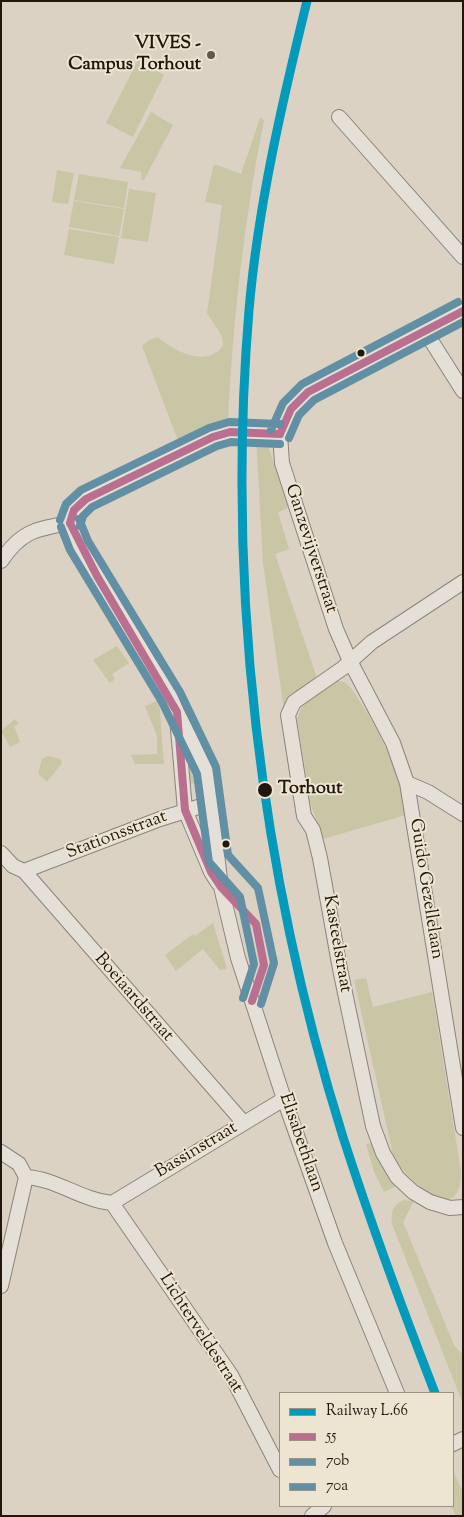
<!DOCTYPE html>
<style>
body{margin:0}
#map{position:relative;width:464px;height:1517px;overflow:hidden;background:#dbd2c3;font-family:"Sorts Mill Goudy",serif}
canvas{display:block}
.frame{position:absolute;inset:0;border:2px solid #21170c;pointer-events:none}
.legend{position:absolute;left:279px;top:1392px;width:175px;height:115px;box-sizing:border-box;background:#eee4d2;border:1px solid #9c9283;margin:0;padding:6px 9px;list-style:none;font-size:15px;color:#21170c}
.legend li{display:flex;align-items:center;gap:10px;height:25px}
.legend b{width:25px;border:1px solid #9c9283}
</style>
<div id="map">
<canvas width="464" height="1517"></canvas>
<div class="frame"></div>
<ul class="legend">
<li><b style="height:6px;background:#039abb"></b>Railway L.66</li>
<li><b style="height:6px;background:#ba6f8e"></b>55</li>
<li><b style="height:6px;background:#618fa3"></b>70b</li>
<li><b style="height:6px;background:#618fa3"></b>70a</li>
</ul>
</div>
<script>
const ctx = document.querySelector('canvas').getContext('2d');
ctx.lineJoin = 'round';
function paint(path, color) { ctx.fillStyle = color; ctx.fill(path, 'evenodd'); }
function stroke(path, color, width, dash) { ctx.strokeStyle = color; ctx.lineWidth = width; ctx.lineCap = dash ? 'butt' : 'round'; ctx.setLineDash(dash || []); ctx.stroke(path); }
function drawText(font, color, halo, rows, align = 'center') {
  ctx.font = font + ' "Sorts Mill Goudy",serif'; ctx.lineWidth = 4; ctx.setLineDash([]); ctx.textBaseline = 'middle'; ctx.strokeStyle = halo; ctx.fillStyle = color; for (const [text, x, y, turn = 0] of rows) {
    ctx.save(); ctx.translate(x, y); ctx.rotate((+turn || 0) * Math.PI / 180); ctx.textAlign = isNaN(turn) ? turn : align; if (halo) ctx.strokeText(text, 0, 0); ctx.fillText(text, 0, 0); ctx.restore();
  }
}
const green = new Path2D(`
 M138,60l26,15 -31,62 -27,-14z
 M151,112l22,13 -29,55 -3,-1v-7l-21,-4z
 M260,118l4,2c-20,100 -31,199 -36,301l-49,22 -37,-97 7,-6 9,-3c15,14 51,32 65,8l-1,-9 -15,-23 15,-108 -17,-3 9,-38 27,10z
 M57,170l17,3 -6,31 -16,-2z
 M79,174l49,8 -4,26 -50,-8z
 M129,189l27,4 -8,49 -27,-4z
 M74,201l50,8 -5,27 -50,-9z
 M69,229l50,8 -5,27 -50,-9z
 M256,439l13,9 19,60 -10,4 11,37 -14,5 42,124c-15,7 -25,18 -33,32l-21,-147z
 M117,646l12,17 -17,11 3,5 -5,4 -17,-23z
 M335,680l10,2 5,5c28,38 48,81 56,128l-83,24 -12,-34 -14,-86 6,-16z
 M159,700l5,64h-29l-4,-9 26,-1v-18l-12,-30z
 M15,719l4,5 -5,2 6,16 -10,5 -9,-16z
 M186,743h2l14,39 -13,2z
 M48,756l12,3 2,4 -15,19 -9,-8 4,-15z
 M213,923l14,46 -7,1 -17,-21 -27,22 -11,-16 28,-21 2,2z
 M366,978l7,29 59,-15 29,179c0,60 -51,10 -67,-12l-40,-179z
 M375,1142l24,43 -15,7 -10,-20 -8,-28z
 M404,1200l10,1 -11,21 51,123 9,10v49l-71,-180c-1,-12 0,-19 12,-24z
 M453,1471l10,21v24h-7l-5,-10h2z`);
const minor = new Path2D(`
 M339,117l124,140
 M463,311l-155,81 -17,17 -11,25 2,29 54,166 14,32 43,82 14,40 56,345
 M425,331l38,60
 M70,523l9,22 71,119 21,33 6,15 30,59 14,116 17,71 46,141 51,144 62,150
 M70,523l4,-13 12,-11 127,-62 17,-5 50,2
 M1,561c20,-30 35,-32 69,-38
 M463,582l-91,60 -29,26 -49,34 -6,13 16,101 9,14 7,28 20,111 33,157 10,27 14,24 16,15 17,10 20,6 13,-1
 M177,718l8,92 26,62 7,11
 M407,783l21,9 35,22
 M1,853l12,13 11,5 219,251
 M24,871l136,-52 51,-16
 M1,1152l18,12 7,13 -25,109
 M26,1177c31,2 55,23 86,26
 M112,1203l119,172 49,95
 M112,1203l172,-104
 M453,1444l10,-5
 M312,1516l12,-10`);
const bus1 = new Path2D(`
 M280,434l11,-25 17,-17 155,-81
 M70,523l27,53 80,136 8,98 26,62 10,15 35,37 8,41 -12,36
 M70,523l4,-13 12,-11 127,-62 17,-5 50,2`);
const bus2 = new Path2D(`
 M289,438l10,-23 15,-15 149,-78
 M80,526l3,-10 9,-9 125,-61 14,-4 49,2
 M61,527l9,23 92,152 35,72 12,88 31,35 14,67 -11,34`);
const bus3 = new Path2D(`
 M271,430l12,-27 19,-19 156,-82
 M79,519l9,22 92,151 36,75 12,88 30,33 16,75 -13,41
 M60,520l6,-16 15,-14 128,-62 20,-6 51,2`);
const rail1 = new Path2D(`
 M307,1c-25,102 -49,205 -58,309 -23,277 11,562 94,827 28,87 59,171 92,256`);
const markers = [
 [211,55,5,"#62584c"],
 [361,353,4.5,"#21170c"],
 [265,790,8,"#21170c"],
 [226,844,4.5,"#21170c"]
];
const poiNames = [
 ["VIVES -",201,45],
 ["Campus Torhout",201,66]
];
const streetNames = [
 ["Ganzevijverstraat",310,549,72],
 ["Stationsstraat",117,836,-21],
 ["Guido Gezellelaan",425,889,81],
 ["Kasteelstraat",336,944,80],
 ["Boeiaardstraat",133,998,49],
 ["Elisabethlaan",300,1143,71],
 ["Bassinstraat",197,1151,-31],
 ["Lichterveldestraat",200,1334,57]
];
const stopNames = [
 ["Torhout",278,790]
];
paint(green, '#c8c6a5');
stroke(minor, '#8b847b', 16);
stroke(minor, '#e4dfd7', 14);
stroke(bus1, '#ba6f8e', 8);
stroke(bus2, '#618fa3', 8);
stroke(bus3, '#618fa3', 8);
stroke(rail1, '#039abb', 9);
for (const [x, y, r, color] of markers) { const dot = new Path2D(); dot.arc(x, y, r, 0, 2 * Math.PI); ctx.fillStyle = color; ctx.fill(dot); stroke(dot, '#eee4d2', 2); }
drawText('bold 18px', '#21170c', '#eee4d2', poiNames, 'right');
drawText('18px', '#21170c', '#eee4d2', streetNames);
drawText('bold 18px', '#21170c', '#eee4d2', stopNames, 'left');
</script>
